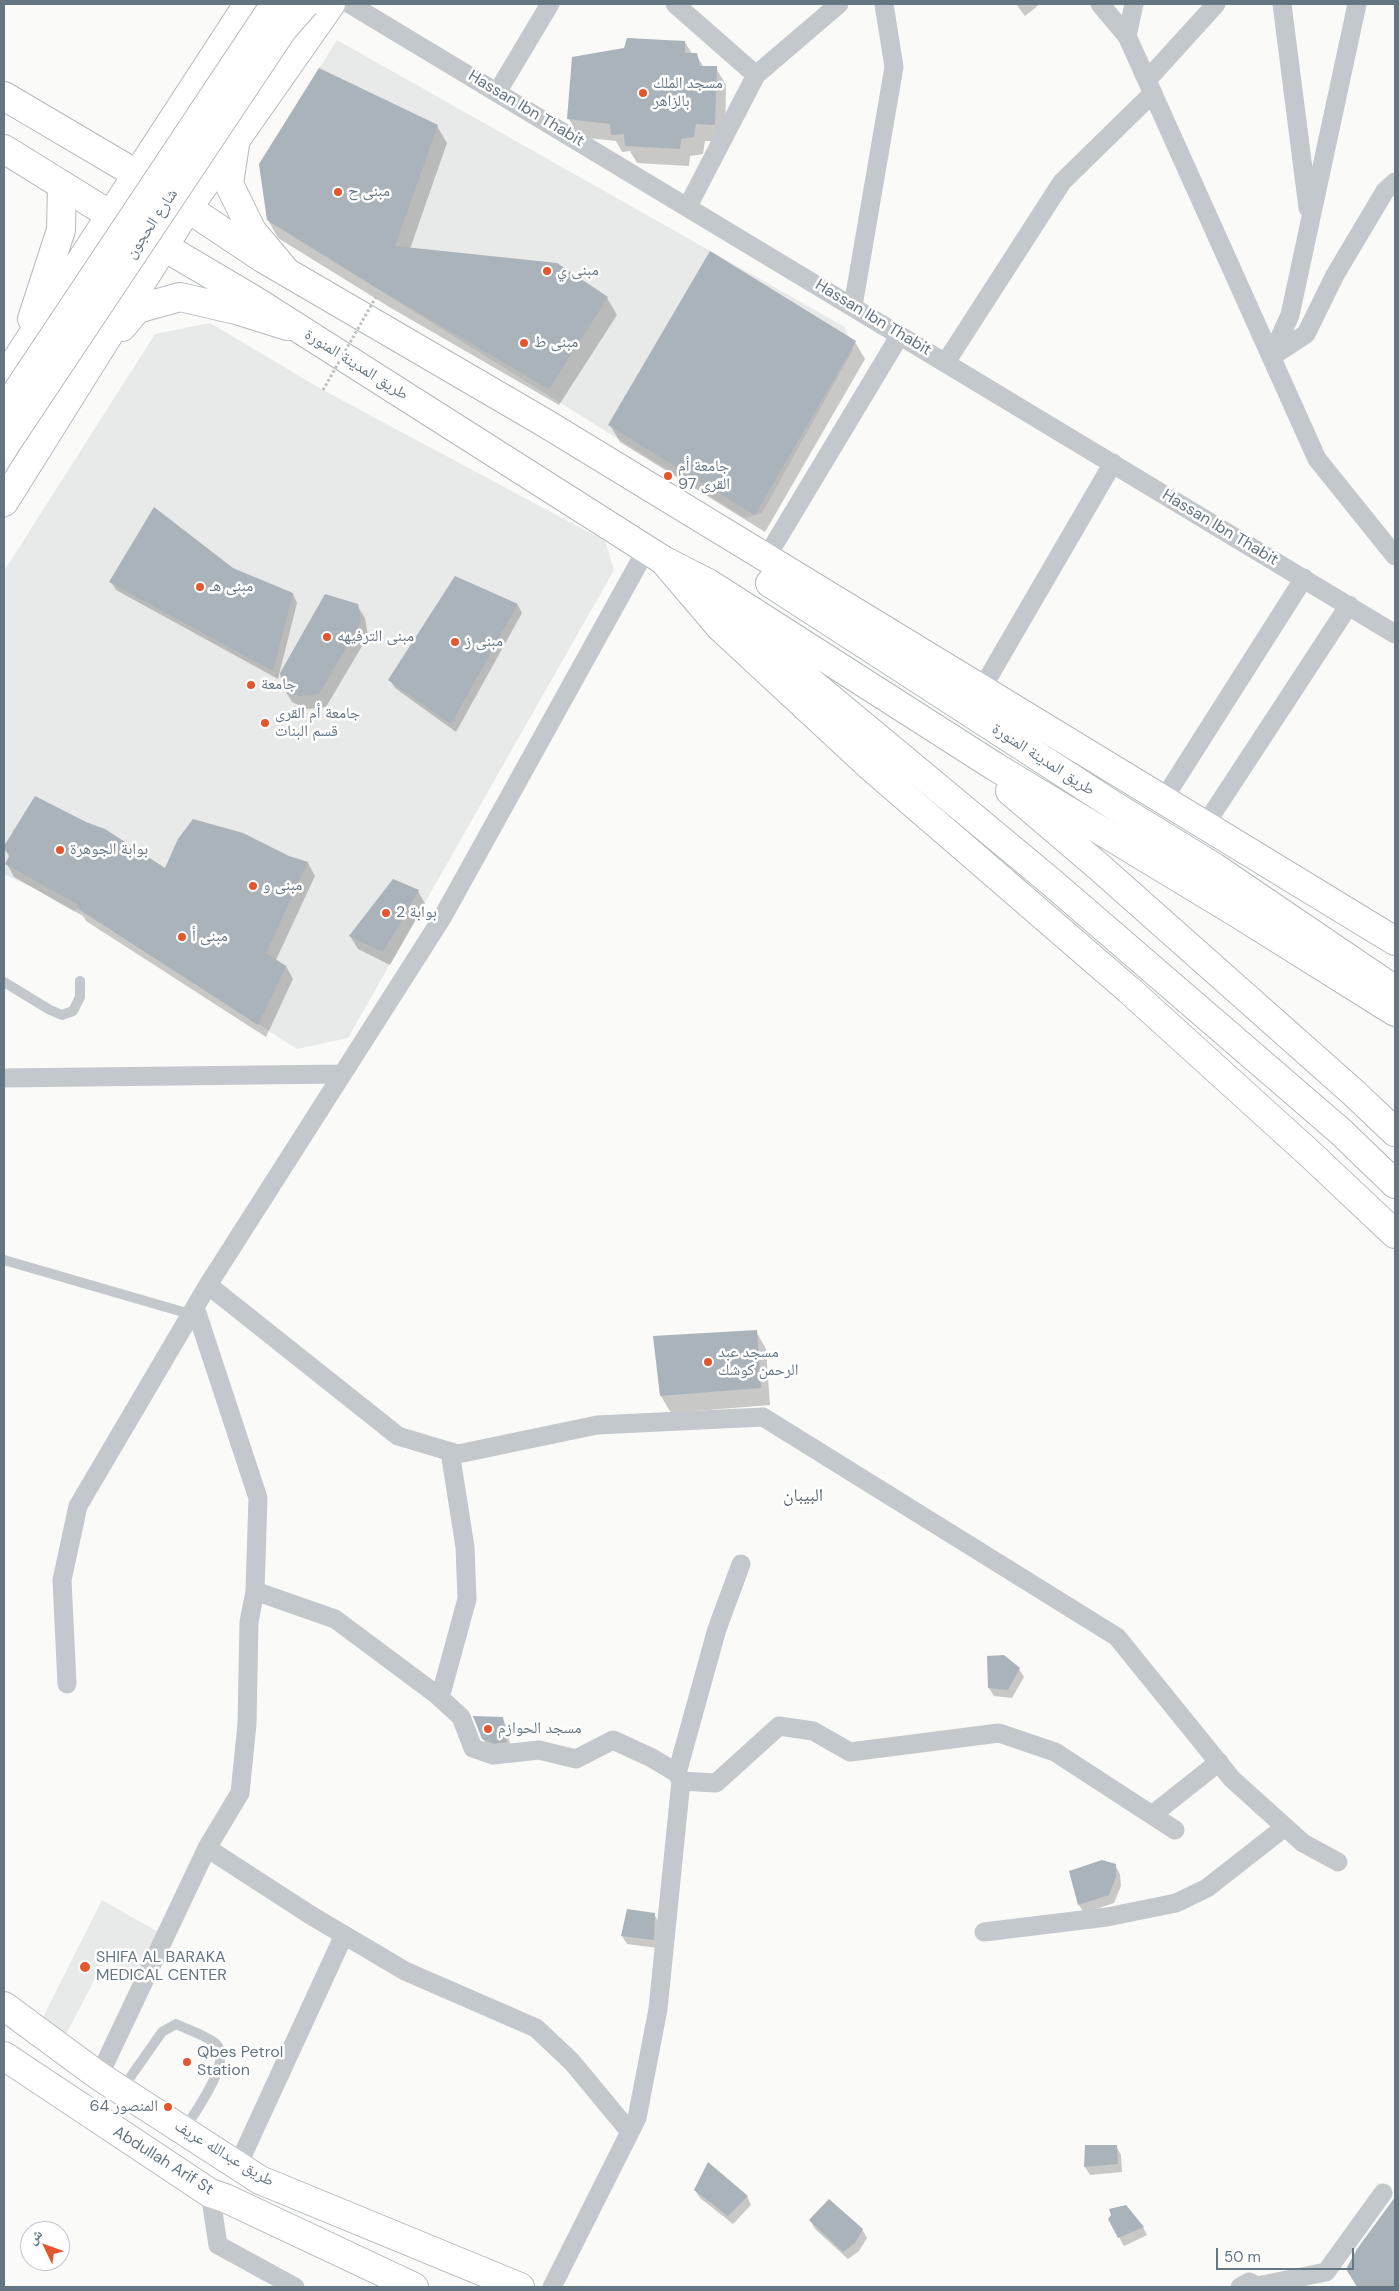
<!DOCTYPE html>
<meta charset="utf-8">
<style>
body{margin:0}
#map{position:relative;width:1399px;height:2291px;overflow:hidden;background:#fafaf8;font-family:"DM Sans","Noto Naskh Arabic",sans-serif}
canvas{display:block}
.frame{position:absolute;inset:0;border:5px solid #657683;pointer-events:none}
.north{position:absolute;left:20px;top:2221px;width:50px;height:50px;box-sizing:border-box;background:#fff;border:1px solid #c1c8cd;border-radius:50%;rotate:312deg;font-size:14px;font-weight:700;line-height:20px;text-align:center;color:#657683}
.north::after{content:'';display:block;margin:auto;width:18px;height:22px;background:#e4572e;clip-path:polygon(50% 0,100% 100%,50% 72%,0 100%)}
.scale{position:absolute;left:1216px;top:2248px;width:138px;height:22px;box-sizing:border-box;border:2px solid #657683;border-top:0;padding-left:6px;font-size:15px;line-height:18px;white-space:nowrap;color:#657683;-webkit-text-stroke:4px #fff;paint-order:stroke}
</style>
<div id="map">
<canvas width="1399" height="2291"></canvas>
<div class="frame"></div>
<div class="north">ش</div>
<div class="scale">50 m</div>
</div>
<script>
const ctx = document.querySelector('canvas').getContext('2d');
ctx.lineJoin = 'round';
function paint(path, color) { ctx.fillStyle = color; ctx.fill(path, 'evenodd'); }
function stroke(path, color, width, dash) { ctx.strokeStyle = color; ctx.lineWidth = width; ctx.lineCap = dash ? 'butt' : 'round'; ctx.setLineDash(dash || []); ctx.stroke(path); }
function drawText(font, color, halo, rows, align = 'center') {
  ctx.font = font + ' "DM Sans","Noto Naskh Arabic",sans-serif'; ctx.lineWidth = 5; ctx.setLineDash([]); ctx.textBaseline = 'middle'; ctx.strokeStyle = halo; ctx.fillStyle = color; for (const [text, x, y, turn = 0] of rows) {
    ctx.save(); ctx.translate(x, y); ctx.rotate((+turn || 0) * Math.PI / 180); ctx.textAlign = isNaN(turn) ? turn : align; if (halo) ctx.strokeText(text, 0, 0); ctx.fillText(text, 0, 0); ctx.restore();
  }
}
const built = new Path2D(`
 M337,40l508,287 8,23 -91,163 -17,5 -478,-298 -8,-56z
 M210,323l113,67 282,151 9,29 -266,468 -51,11 -220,-141 -3,4 -39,-23 -31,-15v-303l151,-237z
 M102,1900l58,33 -22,42 -33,-15 -39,74 -24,-15z`);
const shadow = new Path2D(`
 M1016,4h24l-15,12z
 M685,42l7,12h4l8,14h12l10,17 -1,57 -20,-1 -2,13 -13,2 -1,10 -52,-3 -7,-12 -8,1 -6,-11 -37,-4 -10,-18z
 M437,126l10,17 -37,106 197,49 10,17 -58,90 -168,-97 -113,-70 -10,-18z
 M855,342l10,17 -100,173 -145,-90 -10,-17z
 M233,569l60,25 4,9 -19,76 -162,-89 -5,-8z
 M357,605l8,13 3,18 -42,71 -19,2 -15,-7 -8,-13z
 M518,605l4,8 -66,119 -61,-44 -5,-8z
 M4,848l162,22 122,-13 20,6 7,13 -39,84 10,6 7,13 -27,58 -180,-116 -3,-5 -69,-39 -7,-13 3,-6z
 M418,891l7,13 -35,61 -32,-16 -8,-13z
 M756,1331l10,18 4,56 -99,8 -10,-17z
 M1019,1669l5,8 -12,21 -18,-2 -5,-8z
 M502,1718l5,9 4,23 -23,-3 -5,-8z
 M1115,1865l5,9 1,12 -7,17 -30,10 -5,-8 -8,-33z
 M654,1914l5,9 -1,25 -31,-4 -5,-8z
 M1087,2146h29l5,9 1,17 -32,3 -5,-8z
 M695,2190l52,6 4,9 -18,19 -33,-26z
 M1395,2200v87h-37l-11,-18 11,-20z
 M810,2220l52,9 5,9 -8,13 -11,8 -33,-30z
 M1143,2227l4,8 -23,11 -5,-9z`);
const building = new Path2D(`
 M627,38l58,3v12h12l3,13h17l-2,59 -19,-1 -2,13 -13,2 -1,10 -55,-3 -1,-12 -13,1 -1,-11 -43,-5 5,-62 52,-9z
 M319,68l119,57 -43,121 162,17 51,34 -59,92 -169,-99 -113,-70 -8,-56z
 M710,251l146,90 -101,174 -147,-90z
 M154,507l79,61 60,25 -20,78 -164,-89z
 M455,576l63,28 -67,120 -63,-44z
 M325,594l33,10 3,18 -42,72 -20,2 -16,-7 -3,-16z
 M35,796l51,26 19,7 60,39 13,-29 15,-20 50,14 46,23 19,6 -42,91 20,13 -28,59 -181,-117 2,-3 -74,-41 5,-10 -6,-5v-3z
 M393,879l26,11 -36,62 -34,-16z
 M757,1330l4,58 -101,8 -7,-60z
 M1004,1655l16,13 -12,22 -20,-2 -1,-32z
 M473,1716l30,1 4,25 -13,2 -12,-5z
 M1102,1860l14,4v13l-7,18 -31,10 -9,-34z
 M627,1909l28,4 -1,27 -33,-4z
 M1085,2145h32l1,19 -34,3z
 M708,2162l40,34 -20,20 -34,-26z
 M1395,2197v90h-38l-11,-18 11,-20z
 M829,2199l34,30 -8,14 -12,9 -34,-32z
 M1126,2205l18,22 -26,11 -10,-19 3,-4 -2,-6z`);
const lane = new Path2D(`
 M4,982l46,28 12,5 11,-4 7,-14v-16
 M4,1260l186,54
 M122,2089l40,-57 14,-8c13,6 29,11 39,19 20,16 -21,70 -31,87`);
const street = new Path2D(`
 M350,4l1045,630
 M675,4l81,71 -68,131
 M1100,4l27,32 190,423 78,97
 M1282,4l26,204
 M1127,36l7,-32
 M756,75l83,-71
 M1147,80l69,-76
 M498,91l52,-87
 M853,306l41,-239 -10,-63
 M1271,357l19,-42 67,-311
 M1271,357l35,-23 29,-59 50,-84 10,-9
 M946,362l116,-180 91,-89
 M766,558l134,-223
 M981,690l132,-227
 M1163,800l141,-222
 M1205,825l144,-220
 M4,1078l338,-4
 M208,1285l190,151 60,18 139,-29 166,-8 354,220 115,142 71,64 35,19
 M255,1591l80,28 102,76 24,22 12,31 20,7 46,-5 37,9 37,-19 39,18 25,15
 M67,1684l-5,-104 16,-74 130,-221 234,-367 204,-368
 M440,1698l27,-99 -2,-52 -15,-95
 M681,1781l35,2 63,-57 34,5 37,21 149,-19 56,19 120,78
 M1152,1815l67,-53
 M207,1848l105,68 93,55 131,57 36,34 58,70
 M984,1932l123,-15 69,-14 31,-15 78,-61
 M99,2076l108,-228 33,-55 7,-69 2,-102 6,-31 3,-93 -63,-191
 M238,2165l106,-230
 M210,2193l8,52 77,42
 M1257,2286l69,-14 57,-79
 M552,2287l85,-169 21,-109 23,-228 -4,-8 40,-144 24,-65
 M1240,2287l9,-5 10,5`);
const primary = new Path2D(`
 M235,144l-6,40 23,47 32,38
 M32,319l29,-89 1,-45
 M122,327l15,-18 43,-12 56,13 51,16
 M4,379l244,-375
 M4,502l184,-294 143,-204
 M663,560l57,67 152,141 257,222 180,163 86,81
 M4,2006l95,70 161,104 260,107
 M4,2056l206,137 15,5 189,89`);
const highway = new Path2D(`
 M4,96l134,79 126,84 281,164 850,518
 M4,149l108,67 142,84 409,260 45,23 286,183 243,147 158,99
 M770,583l343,222 101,62 181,123
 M726,609l4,6 320,266 290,250 55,53
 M1010,791l88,75 257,228 40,38`);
const pathBridge = new Path2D(`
 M323,390l57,-100`);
const primaryBridge = new Path2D(`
 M4,411l271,-407
 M4,447l279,-418 22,-25`);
const markers = [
 [643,93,5,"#e4572e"],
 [338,192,5,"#e4572e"],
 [547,271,5,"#e4572e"],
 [524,343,5,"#e4572e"],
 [668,476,5,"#e4572e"],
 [200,587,5,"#e4572e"],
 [327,637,5,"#e4572e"],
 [455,642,5,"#e4572e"],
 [251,685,5,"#e4572e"],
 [265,723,5,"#e4572e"],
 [60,850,5,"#e4572e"],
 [253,886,5,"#e4572e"],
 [386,913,5,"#e4572e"],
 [182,937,5,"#e4572e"],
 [708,1362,5,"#e4572e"],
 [488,1729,5,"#e4572e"],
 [85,1967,6,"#e4572e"],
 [187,2062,5,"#e4572e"],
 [168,2107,5,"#e4572e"]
];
const poiNames = [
 ["مسجد الملك",653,84],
 ["بالزاهر",653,102],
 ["مبنى ح",348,192],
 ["مبنى ي",557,271],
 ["مبنى ط",534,343],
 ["جامعة أم",678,467],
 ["القرى 97",678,485],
 ["مبنى هـ",210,587],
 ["مبنى الترفيهه",337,637],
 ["مبنى ز",465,642],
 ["جامعة",261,685],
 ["جامعة أم القرى",275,714],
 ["قسم البنات",275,732],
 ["بوابة الجوهرة",70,850],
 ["مبنى و",263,886],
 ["بوابة 2",396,913],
 ["مبنى أ",192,937],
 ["مسجد عبد",718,1353],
 ["الرحمن كوشك",718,1371],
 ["مسجد الحوازم",498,1729],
 ["SHIFA AL BARAKA",96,1958],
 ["MEDICAL CENTER",96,1976],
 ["Qbes Petrol",197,2053],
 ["Station",197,2071],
 ["المنصور 64",158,2107,"right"]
];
const streetNames = [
 ["Hassan Ibn Thabit",526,109,31],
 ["شارع الحجون",152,224,-56],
 ["Hassan Ibn Thabit",873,318,31],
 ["طريق المدينة المنورة",356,365,32],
 ["Hassan Ibn Thabit",1220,528,31],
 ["طريق المدينة المنورة",1043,760,33],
 ["طريق عبدالله عريف",224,2154,31],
 ["Abdullah Arif St",163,2161,32]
];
const neighbourhoodNames = [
 ["البيبان",803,1496]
];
paint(built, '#e8e9e9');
paint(shadow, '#0003');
paint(building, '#aab3b9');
stroke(primary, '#b5babe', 30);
stroke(highway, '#b4b9bd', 30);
stroke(lane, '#c3c8cc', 10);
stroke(street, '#c3c8cc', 19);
stroke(primary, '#fff', 28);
stroke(highway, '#fff', 28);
stroke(primaryBridge, '#b5babe', 30, []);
stroke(pathBridge, '#bbbfc2', 3, [2.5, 2.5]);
stroke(primaryBridge, '#fff', 28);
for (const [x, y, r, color] of markers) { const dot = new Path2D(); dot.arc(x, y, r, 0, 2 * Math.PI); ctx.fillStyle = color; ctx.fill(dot); stroke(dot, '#fff', 2); }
drawText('16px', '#657683', '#fff', poiNames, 'left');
drawText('16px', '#657683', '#fff', streetNames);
drawText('18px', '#57646e', '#fff', neighbourhoodNames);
</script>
